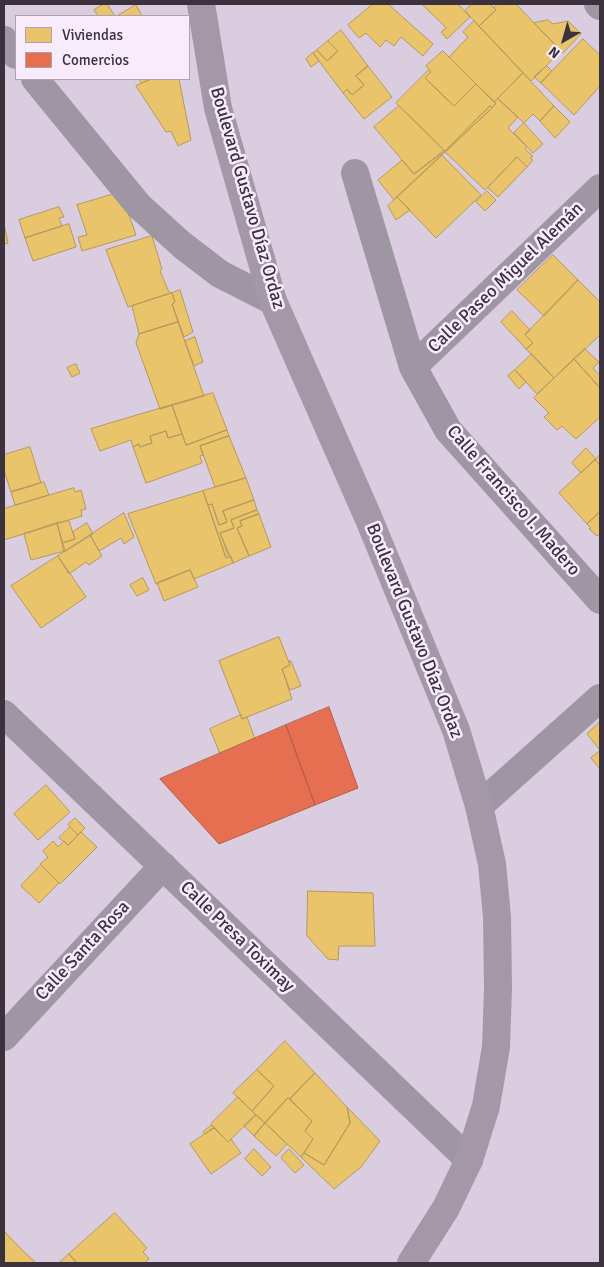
<!DOCTYPE html>
<meta charset="utf-8">
<style>
body{margin:0}
#map{position:relative;width:604px;height:1267px;overflow:hidden;background:#dacddf;font-family:Signika,sans-serif}
canvas{display:block}
.frame{position:absolute;inset:0;border:5px solid #3b323e;pointer-events:none}
.legend{position:absolute;left:15px;top:15px;width:175px;height:65px;box-sizing:border-box;background:#f8ecfc;border:1px solid #aca2b0;margin:0;padding:6px 9px;list-style:none;font-size:15px;color:#3b323e}
.legend li{display:flex;align-items:center;gap:10px;height:25px}
.legend b{width:25px;border:1px solid #aca2b0}
.north{position:absolute;left:539px;top:15px;width:50px;height:50px;-webkit-text-stroke:4px #f8ecfc;paint-order:stroke;rotate:218deg;font-size:14px;font-weight:700;line-height:20px;text-align:center;color:#3b323e}
.north::after{content:'';display:block;margin:auto;width:18px;height:22px;background:#3b323e;clip-path:polygon(50% 0,100% 100%,50% 72%,0 100%)}
</style>
<div id="map">
<canvas width="604" height="1267"></canvas>
<div class="frame"></div>
<ul class="legend">
<li><b style="height:14px;background:#e9c46a"></b>Viviendas</li>
<li><b style="height:14px;background:#e76f51"></b>Comercios</li>
</ul>
<div class="north">N</div>
</div>
<script>
const ctx = document.querySelector('canvas').getContext('2d');
ctx.lineJoin = 'round';
function paint(path, color) { ctx.fillStyle = color; ctx.fill(path, 'evenodd'); }
function stroke(path, color, width, dash) { ctx.strokeStyle = color; ctx.lineWidth = width; ctx.lineCap = dash ? 'butt' : 'round'; ctx.setLineDash(dash || []); ctx.stroke(path); }
function drawText(font, color, halo, rows, align = 'center') {
  ctx.font = font + ' Signika,sans-serif'; ctx.lineWidth = 5; ctx.setLineDash([]); ctx.textBaseline = 'middle'; ctx.strokeStyle = halo; ctx.fillStyle = color; for (const [text, x, y, turn = 0] of rows) {
    ctx.save(); ctx.translate(x, y); ctx.rotate((+turn || 0) * Math.PI / 180); ctx.textAlign = isNaN(turn) ? turn : align; if (halo) ctx.strokeText(text, 0, 0); ctx.fillText(text, 0, 0); ctx.restore();
  }
}
const homes = new Path2D(`
 M104,4h3l8,12h-17l-4,-6z
 M373,4h15l45,40 -10,12 -22,-19 -7,9 -8,-6 -6,7 -14,-14 -7,5 -11,-13z
 M422,4h36l12,13 -23,22 -6,-7 5,-4z
 M472,4h18l6,6 -17,16 -14,-15z
 M498,4h18l45,47 -30,30 -52,-55 17,-16 -2,-2z
 M136,5l6,11h-25z
 M548,20l5,4 15,-3 13,13 -18,19 -29,-30z
 M474,21l49,52 -29,29 -45,-45 19,-20 -5,-5z
 M341,30l27,36 -12,10 8,9 -12,10 -5,-6 -4,4 -30,-40 4,-3 10,11 11,-10 -10,-10z
 M583,39l17,16v31l-26,29 -33,-32z
 M328,41l10,10 -11,10 -10,-11z
 M443,51l33,33 -22,22 -29,-28 6,-6 -5,-6z
 M313,53l6,8 -8,6 -5,-8z
 M368,66l24,31 -28,22 -21,-26 4,-4 5,6 12,-10 -8,-9z
 M547,66l5,5 -11,12 -7,-6z
 M429,70l2,2 -6,6 29,28 22,-22 20,19 -4,5 -2,-2 -45,45 -49,-48z
 M523,73l31,33 -14,15 -7,-7 -9,9 -26,-24z
 M139,79h11l-8,4z
 M152,79h27l12,61 -13,6 -7,-15 -5,1 -30,-46z
 M498,99l20,18 -10,11 19,19 -2,2 8,7 -3,2 3,2 -6,7 -10,-10 -32,33 -40,-38 47,-44 4,-5 -2,-1z
 M399,106l45,44 -30,24 -40,-47z
 M490,106l2,2 -98,92 -16,-20 24,-20 12,14 31,-23z
 M554,106l16,16 -15,16 -15,-17z
 M524,123l19,21 -10,9 -19,-20z
 M442,155l39,40 -45,43 -39,-41z
 M517,157l10,10 -29,30 -10,-9z
 M487,191l9,9 -11,11 -9,-9z
 M121,192l15,43 -54,16 -4,-14 9,-2 -10,-30z
 M397,197l13,13 -14,10 -8,-14z
 M59,207l5,10 -5,1 3,8 -37,12 -6,-18z
 M4,224l4,19 -4,1z
 M69,224l7,23 -43,14 -8,-23z
 M152,236l10,33 -2,2 8,19 3,3 -43,14 -22,-57z
 M553,255l25,25 -34,36 -27,-26z
 M578,280l22,22v33l-46,43 -28,-29 7,-6 -8,-8z
 M180,290l13,42 -9,5 -12,-33 3,-2 -3,-9z
 M172,293l3,9 -3,2 6,18 -39,12 -7,-28z
 M512,311l18,19 -5,5 8,8 -7,6 -25,-27z
 M178,322l26,74 -44,13 -24,-66 3,-9z
 M195,337l8,25 -9,4 -9,-25z
 M585,349l14,13 -6,6 7,8v12l-26,-29z
 M532,354l22,24 -17,16 -22,-24z
 M574,359l26,29v29l-24,22 -14,-13 -5,4 -13,-13 5,-4 -15,-15z
 M76,364l4,9 -8,4 -5,-9z
 M515,370l11,12 -7,7 -11,-13z
 M213,393l14,37 -41,15 -14,-40z
 M172,405l10,29 -14,4 -2,-7 -16,5 2,7 -12,4 -1,-3 -6,3 -2,-7 -31,11 -9,-22z
 M227,430l2,6 -29,10 3,9 -3,1 2,7 -56,20 -13,-36 6,-3 1,3 12,-4 -2,-7 16,-5 2,7 14,-4 4,11z
 M229,436l17,42 -31,9 -15,-41z
 M30,447l11,36 -30,9 -7,-22v-15z
 M586,448l10,11 -15,14 -9,-10z
 M599,456l1,2v7l-5,-5z
 M595,460l5,5v47l-13,12 -28,-31z
 M246,478l8,22 -31,11 4,11 -8,3 -7,-21 -4,1 -5,-14z
 M44,482l5,13 -34,10 -4,-13z
 M74,488l1,4 6,-2 5,19 -5,1 1,6 -78,24v-31z
 M203,491l23,67 5,-2 2,7 -39,16 -4,-9 -34,14 -28,-70z
 M254,500l3,10 -26,10 3,8 -14,5 9,24 -3,1 -18,-53 4,-1 7,21 8,-3 -4,-11z
 M257,510l2,4 -19,7 2,5 -5,2 12,28 -16,7 -13,-30 14,-5 -3,-8z
 M600,512v21l-3,3 -8,-7 2,-1 -4,-4z
 M124,513l10,24 -10,7 -3,-6 -22,13 -9,-16z
 M259,514l12,33 -22,9 -12,-28 5,-2 -2,-5z
 M69,521l6,18 -13,4 -5,-20z
 M57,523l8,28 -34,9 -7,-26z
 M87,523l6,11 -29,18 -2,-9 13,-4 -2,-7z
 M90,535l12,21 -13,9 -3,-3 -17,12 -11,-18z
 M58,556l28,41 -45,31 -30,-42z
 M190,570l8,17 -34,14 -7,-18z
 M143,578l6,12 -12,6 -7,-11z
 M279,637l11,28 -8,4 10,30 -50,20 -23,-58z
 M291,661l10,25 -11,4 -8,-21 8,-4 -1,-3z
 M241,715l1,4 5,-2 8,22 -35,15 -10,-25z
 M600,722v28l-13,-16z
 M600,751v18l-9,-11z
 M46,785l24,27 -32,28 -24,-26z
 M75,818l10,10 -7,7 -10,-10z
 M70,827l8,8 -10,10 -9,-7z
 M81,832l16,15 -37,37 -20,-20 8,-7 -5,-6 10,-10 5,6 6,-6 4,4z
 M41,865l18,18 -20,20 -18,-17z
 M308,891l65,2 2,53h-36l-1,14 -10,-1 -21,-23z
 M285,1041l30,32 -25,26 -2,-1 -23,25 -13,-12 22,-25 -17,-16z
 M257,1070l17,16 -22,25 -19,-18z
 M315,1073l32,34 3,16 -26,42 -20,-12 9,-14 -8,-8 7,-10 -22,-22z
 M238,1097l18,18 -28,27 -17,-18z
 M288,1098l24,23 -7,10 8,8 -12,18 -36,-34z
 M347,1107l33,34 -19,26 -27,22 -33,-32 3,-4 20,12 26,-42z
 M256,1115l9,8 -11,13 -10,-10z
 M265,1123l22,21 -11,12 -22,-20z
 M212,1125l2,3 -9,6 -2,-2z
 M214,1128l14,14 3,-3 10,14 -30,21 -21,-30z
 M254,1149l17,18 -9,9 -17,-17z
 M289,1149l15,16 -9,8 -14,-15z
 M115,1213l32,35 -4,4 6,7 -5,4h-67l-8,-9z
 M4,1231l17,18 15,14h-32z
 M69,1254l8,9h-18z`);
const shops = new Path2D(`
 M329,707l29,81 -43,17 -29,-80z
 M286,725l29,80 -96,39 -59,-65z`);
const street = new Path2D(`
 M598,4l2,2
 M4,40l12,15
 M35,79l104,127 43,39 38,29 53,27
 M355,173l58,194 35,63 152,170
 M413,367l187,-179
 M4,714l465,446
 M479,806l121,-108
 M4,1037l159,-171`);
const primary = new Path2D(`
 M201,4l17,104 55,193 95,216 88,213 23,76 13,58 5,53 1,71 -2,59 -10,59 -17,54 -23,48 -35,55`);
const streetNames = [
 ["Boulevard Gustavo Díaz Ordaz",247,198,74],
 ["Calle Paseo Miguel Alemán",506,278,-44],
 ["Calle Francisco I. Madero",513,501,49],
 ["Boulevard Gustavo Díaz Ordaz",414,631,68],
 ["Calle Presa Toximay",237,937,44],
 ["Calle Santa Rosa",83,951,-47]
];
paint(homes, '#e9c46a');
stroke(homes, '#b5985d', 1);
paint(shops, '#e76f51');
stroke(shops, '#b35d4b', 1);
stroke(street, '#9f96a3', 28);
stroke(primary, '#a397a8', 28);
drawText('18px', '#3b323e', '#f8ecfc', streetNames);
</script>
